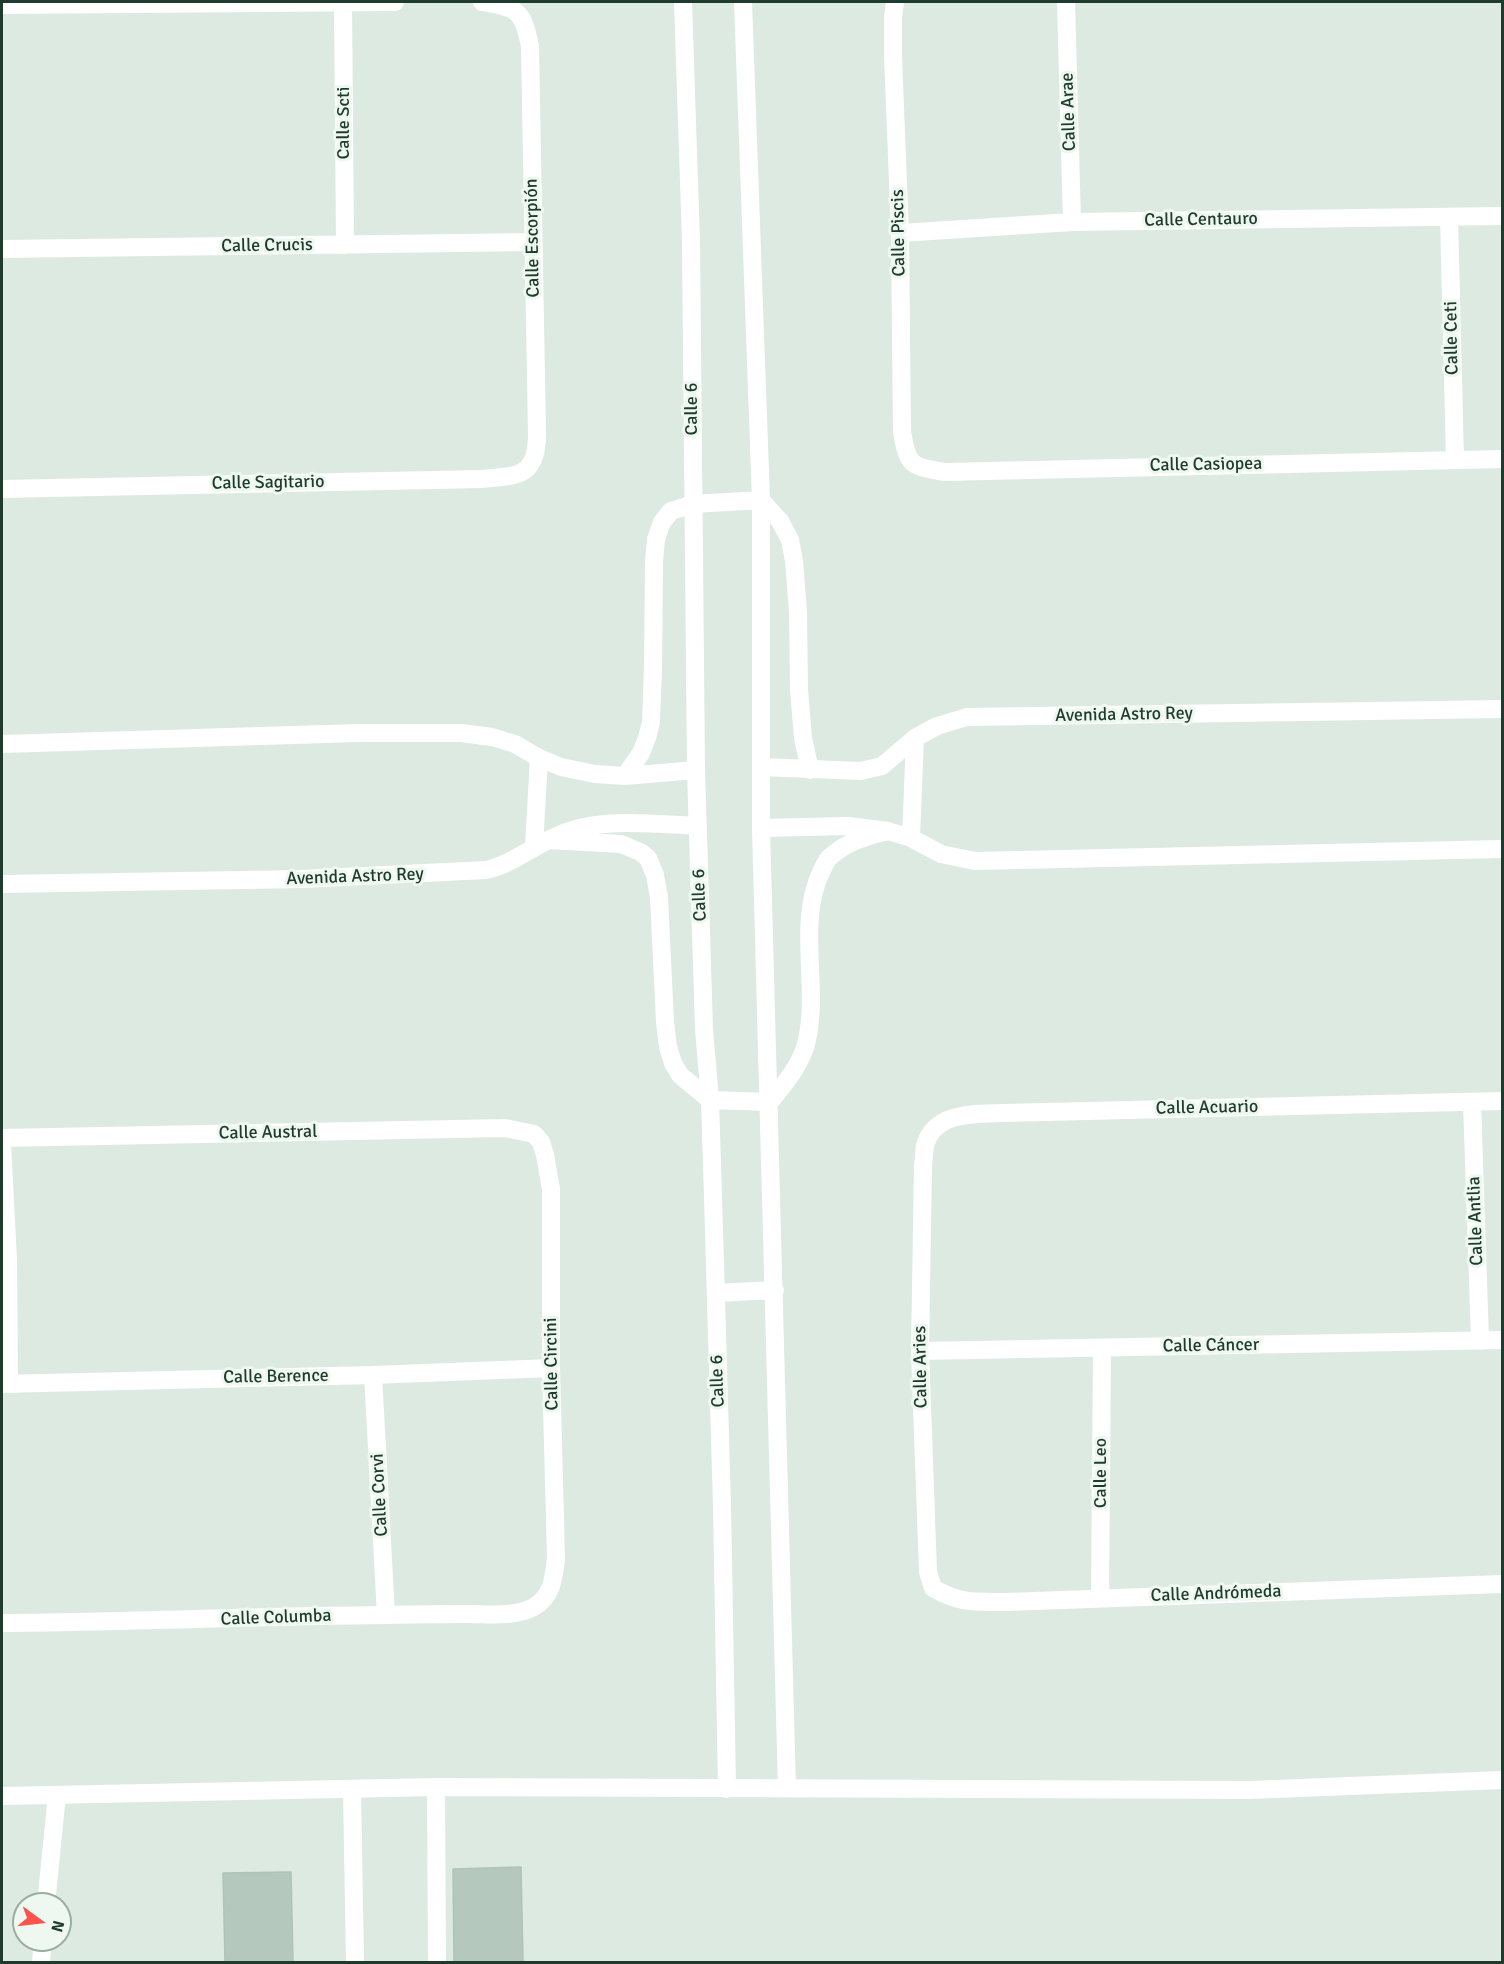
<!DOCTYPE html>
<meta charset="utf-8">
<style>
body{margin:0}
#map{position:relative;width:1504px;height:1964px;overflow:hidden;background:#ddeae2;font-family:Signika,sans-serif}
canvas{display:block}
.frame{position:absolute;inset:0;border:3px solid #1e3b2d;pointer-events:none}
.north{position:absolute;left:12px;top:1892px;width:60px;height:60px;box-sizing:border-box;background:#eef7f0;border:2px solid #9baca2;border-radius:50%;rotate:105deg;font-size:16px;font-weight:700;line-height:24px;text-align:center;color:#1e3b2d}
.north::after{content:'';display:block;margin:auto;width:21px;height:27px;background:#fc534a;clip-path:polygon(50% 0,100% 100%,50% 72%,0 100%)}
</style>
<div id="map">
<canvas width="1504" height="1964"></canvas>
<div class="frame"></div>
<div class="north">N</div>
</div>
<script>
const ctx = document.querySelector('canvas').getContext('2d');
ctx.lineJoin = 'round';
function paint(path, color) { ctx.fillStyle = color; ctx.fill(path, 'evenodd'); }
function stroke(path, color, width, dash) { ctx.strokeStyle = color; ctx.lineWidth = width; ctx.lineCap = dash ? 'butt' : 'round'; ctx.setLineDash(dash || []); ctx.stroke(path); }
function drawText(font, color, halo, rows, align = 'center') {
  ctx.font = font + ' Signika,sans-serif'; ctx.lineWidth = 6; ctx.setLineDash([]); ctx.textBaseline = 'middle'; ctx.strokeStyle = halo; ctx.fillStyle = color; for (const [text, x, y, turn = 0] of rows) {
    ctx.save(); ctx.translate(x, y); ctx.rotate((+turn || 0) * Math.PI / 180); ctx.textAlign = isNaN(turn) ? turn : align; if (halo) ctx.strokeText(text, 0, 0); ctx.fillText(text, 0, 0); ctx.restore();
  }
}
const building = new Path2D(`
 M521,1867l2,95h-69l-1,-93z
 M291,1872l2,90h-68l-2,-89z`);
const minor = new Path2D(`
 M343,2l2,243
 M683,2l8,240 5,528 8,259 6,71 3,97 9,309 5,283
 M743,2l18,498v328l26,960
 M895,2l-2,15v39l7,177 2,199c6,35 9,34 43,40l557,-13
 M1066,2l6,220
 M2,5l393,-3
 M1449,217l6,242
 M900,233l172,-11 430,-6
 M2,249l531,-7
 M2,489l479,-10c37,-3 56,-2 56,-45l-7,-388c-7,-35 -12,-39 -48,-44
 M2,744l356,-11h103l31,4 23,7 24,14 22,9 34,7 30,2 71,-6
 M761,767l100,4 21,-5 33,-28 22,-12 30,-9 535,-8
 M625,776l16,-23 6,-15 4,-16 2,-54 1,-106 2,-23 6,-17 9,-11 22,-7 68,-4 19,21 10,19 4,21 4,51 1,77 4,49 7,32
 M761,828l87,-2 40,5 23,7 30,16 34,7 527,-12
 M911,838l4,-100
 M548,840l73,4 19,8 8,6 7,17 4,22 6,125 3,25 5,16 7,12 30,25 60,2c15,-19 32,-38 37,-62 12,-54 -10,-117 14,-168 3,-5 5,-12 9,-15 16,-15 37,-21 58,-26
 M534,847l5,-89
 M2,884l300,-5 184,-9c30,-7 53,-29 83,-39 38,-13 89,-7 129,-5
 M1502,1101l-499,12c-27,1 -69,-2 -78,33 -1,6 -1,13 -2,19l-3,186 8,221 5,16c27,16 43,14 74,14l495,-18
 M1472,1102l8,239
 M2,1138l503,-10 29,6 7,8 4,13 6,34v179l5,190c-2,20 -4,40 -24,50 -19,9 -43,6 -63,6 -27,0 -54,0 -82,1 -128,1 -257,7 -385,8
 M2,1143l6,117 1,124
 M716,1293l59,-3
 M920,1351l582,-11
 M373,1375l13,240
 M2,1384l371,-9 178,-7
 M1100,1598l2,-250
 M436,1787l1,175
 M352,1790l3,172
 M2,1796l434,-9 813,3 253,-10
 M46,1904l11,-109
 M41,1962l2,-22`);
const streetNames = [
 ["Calle Arae",1069,112,-92],
 ["Calle Scti",344,123,-90],
 ["Calle Centauro",1201,220,-1],
 ["Calle Piscis",899,233,-91],
 ["Calle Escorpión",533,238,-91],
 ["Calle Crucis",267,246,-1],
 ["Calle Ceti",1452,338,-91],
 ["Calle 6",692,409,-90],
 ["Calle Casiopea",1206,465,-1],
 ["Calle Sagitario",268,483,-1],
 ["Avenida Astro Rey",1124,715,-1],
 ["Avenida Astro Rey",355,877,-2],
 ["Calle 6",700,895,-92],
 ["Calle Acuario",1207,1108,-1],
 ["Calle Austral",268,1133,-1],
 ["Calle Antlia",1476,1221,-92],
 ["Calle Cáncer",1211,1346,-1],
 ["Calle Circini",552,1364,-91],
 ["Calle Aries",921,1367,-91],
 ["Calle Berence",276,1377,-1],
 ["Calle 6",718,1381,-92],
 ["Calle Leo",1101,1473,-90],
 ["Calle Corvi",380,1495,-93],
 ["Calle Andrómeda",1216,1594,-2],
 ["Calle Columba",276,1618,-2]
];
paint(building, '#b5c8bd');
stroke(building, '#afc4b8', 1.5);
stroke(minor, '#fff', 18);
drawText('18px', '#1e3b2d', '#eef7f0', streetNames);
</script>
